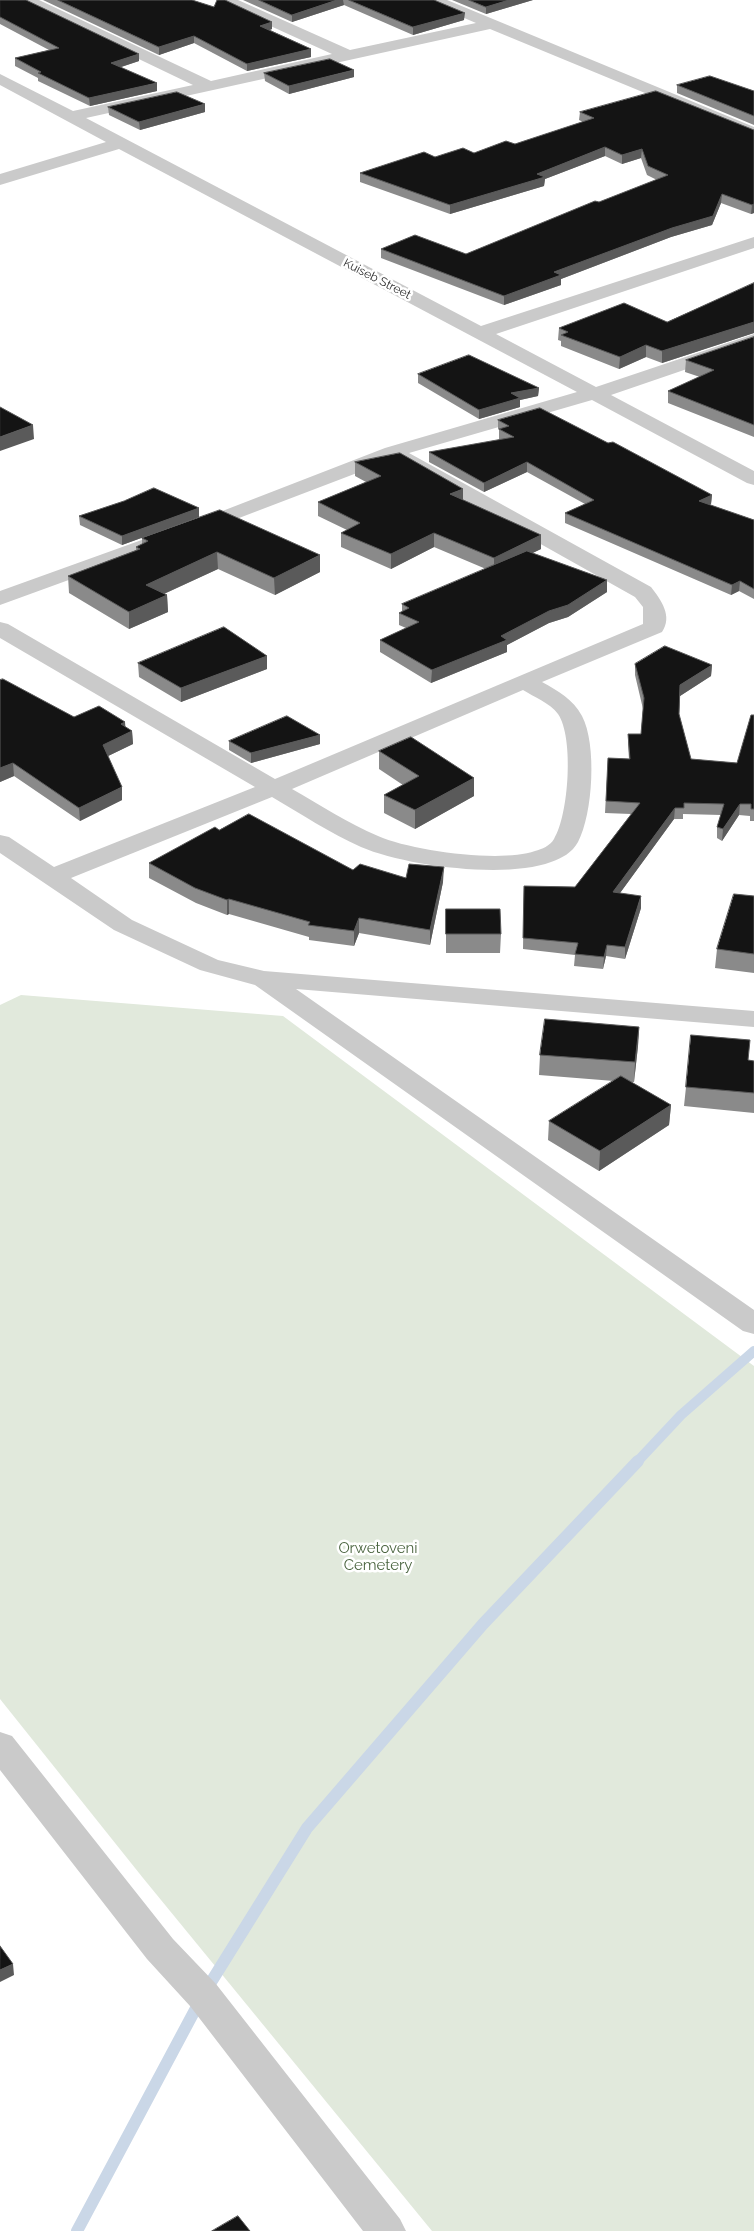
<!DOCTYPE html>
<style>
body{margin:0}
canvas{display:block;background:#fff}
</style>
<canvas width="754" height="2231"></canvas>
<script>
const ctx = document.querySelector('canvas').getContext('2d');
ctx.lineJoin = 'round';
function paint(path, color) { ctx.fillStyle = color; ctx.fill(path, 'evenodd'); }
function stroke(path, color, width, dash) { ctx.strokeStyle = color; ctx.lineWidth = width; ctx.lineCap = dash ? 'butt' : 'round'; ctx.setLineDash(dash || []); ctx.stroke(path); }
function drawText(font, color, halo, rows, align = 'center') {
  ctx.font = font + ' Raleway,sans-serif'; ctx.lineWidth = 5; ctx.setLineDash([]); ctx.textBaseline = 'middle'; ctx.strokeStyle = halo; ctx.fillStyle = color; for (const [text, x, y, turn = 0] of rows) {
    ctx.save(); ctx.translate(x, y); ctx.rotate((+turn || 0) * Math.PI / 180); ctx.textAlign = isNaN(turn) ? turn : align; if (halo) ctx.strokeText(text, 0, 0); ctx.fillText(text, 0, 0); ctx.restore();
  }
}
const green = new Path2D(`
 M21,995l262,21 471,350v865h-322l-289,-353 -143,-179v-694z`);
const streamFar1 = new Path2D(`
 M637,1462l44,-47 73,-64`);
const stream = new Path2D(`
 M77,2231l126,-236 104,-167 176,-204 155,-163`);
const minor = new Path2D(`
 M19,0h20l172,81 121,-27 -112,-51 -3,-3h21l112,50 126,-27 -47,-20 -3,-3h21l307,127v11l-264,-109 -404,89 395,208 273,-89v11l-258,86 100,53 158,-53v12l-143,49 143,76v14l-7,-2 -155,-83 -183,53 242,134c10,13 22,29 11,45l-120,50c16,9 31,17 40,34 15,28 11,98 -4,126 -6,11 -16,16 -27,20 -45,17 -146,4 -190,-15 -31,-14 -60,-33 -89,-50l-201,81 61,42 86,40 46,11 490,40v16l-458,-38 458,321v24l-11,-3 -488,-346 -55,-15 -86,-40 -114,-77v-18l9,2 45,30 201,-80 -255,-149v-16l8,2 267,155 368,-155v-17l-8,-10 -244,-137 -152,58 -239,87v-14l225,-81 160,-62 192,-56 -458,-243 -119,36v-11l106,-32 -106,-57v-11l73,37 120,-26 -171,-82zM523,690c11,7 27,13 35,24 16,23 11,101 -4,125 -4,7 -12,10 -19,12 -34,12 -123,0 -157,-15 -30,-13 -58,-31 -86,-47z
 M0,1732l12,4 161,203 43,45 184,235 6,12h-43l-173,-225 -43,-47 -147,-189z`);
const wall = new Path2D(`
 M0,0l139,61 -18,6 36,24 -67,15 -52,-25v-3l-23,-12v-8l34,-8 -49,-26z
 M43,0h149l22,7 58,15v7l-2,1 41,19v8l-64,14 -53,-28 -35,12z
 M243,0h191l30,20 -51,15 -69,-30 -52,17z
 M452,0h81l-47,14z
 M264,73l90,4 -65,17 -24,-13z
 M677,85l77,6v34l-77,-32z
 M108,107l97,5 -65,18 -31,-15z
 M580,112l174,18v83l-3,1 -30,-11 -9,22 -41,12 -110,42v6l-57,20 -123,-47v-9l85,5 191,-74 -10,-5 -6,-17 -19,6 -17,-8 -60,23 -1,7 -94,28 -90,-32v-9l75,-16 39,-4 41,-9 68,-22 -4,-2z
 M754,283v50l-92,30 -16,-6 -27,12 -58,-23v-5l-3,-1 1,-12 108,-6z
 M754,337v100l-86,-34v-12l32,-14 -15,-5 1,-12z
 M418,374l121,14 -1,8 -18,4v7l-41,12 -61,-36z
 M498,420l110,23 104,52 -1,9 -1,1 44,15v79l-15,-8 -8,4 -166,-72v-10l20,-9 -58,-32 -43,20 -55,-30v-10l71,-12 -1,-1v-9l-1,-1z
 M355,462l108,38 78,35v14l-9,4 75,27v12l-39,25 -19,6 -42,22v7l-76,31 -51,-31v-12l26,-12 -7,-3v-12l3,-1v-8l84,-35 -52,-22 -43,22 -50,-22v-14l6,-3 -29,-14v-14l48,-20 -11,-6z
 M199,508v9l-77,28 -42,-20 -1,-9z
 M220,510l100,62 -45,23 -57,-26 -54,25 3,1 1,17 -39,17 -60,-36 -1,-17 68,-26v-3l6,-3v-6z
 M267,656v13l-86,33 -42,-25 -1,-14z
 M635,664l77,1 -1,11 -31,20 -1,18 12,45 46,4 17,-48v106h-4v-5l-11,-1 -17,26 -5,-3v-11l4,-12 -38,-1v5h-9l-54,74 21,15 -16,51 -19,-3 -3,13 -29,-3 1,-11 -52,-6 1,-63 51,1 56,-73 -26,-1 3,-55 21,1 -1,-14v-11h13l2,-25 -8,-34z
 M0,680l74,37 51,5v5l7,4 1,13 -25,12 14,44 -42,21 -66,-45 -14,6z
 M320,735v9l-69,19 -22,-13v-9z
 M379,751l95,27v18l-59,33 -31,-16v-18l19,-10 -24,-16z
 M219,830l134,40 53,8 37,4 -13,63 -71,-12 -5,13 -45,-6v-3l-80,-23 -2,1 -31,-12 -47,-25v-15z
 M754,896v77l-39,-5 2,-19z
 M446,909l55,25 -1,19h-54z
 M639,1027l-1,19 -4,36h-3l40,23 -2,20 -70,46 -51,-31 1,-19 65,-40 -75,-6 1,-20z
 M748,1060l6,1v52l-70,-7 2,-19z`);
const shadedWall = new Path2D(`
 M337,0h6l1,5 -52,17v-7z
 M509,0h24l-47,14v-7z
 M465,13l-1,7 -51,15v-8z
 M272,22v7l-11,4 -1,-7z
 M194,36v7l-35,12v-8z
 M311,49v8l-64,14v-7z
 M139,54v7l-27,9 -1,-7z
 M354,70v7l-65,17v-8z
 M157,83v8l-67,15 -1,-8z
 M205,104v8l-65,18 -1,-8z
 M605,147v9l-60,23 -1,7 -94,28v-9l87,-31z
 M642,149l-1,9 -19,6v-9z
 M722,194l-1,9 -9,22 -41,12 -110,42v6l-57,20v-9z
 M754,204v9l-3,1 1,-9z
 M754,322v11l-92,30v-12z
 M646,345v12l-27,12 1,-12z
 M539,388l-1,8 -18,4v7l-41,12v-9l32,-17z
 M33,425l1,14 -34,12v-14z
 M527,462v10l-43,20v-9z
 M463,489v13l-13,-8z
 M712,495l-1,9 -13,6 1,-9z
 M199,508v9l-77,28v-9z
 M434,533v14l-43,22v-15z
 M541,535v14l-47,23v-14z
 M217,552l1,17 -72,33v-17z
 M320,555v17l-45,23 -1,-17z
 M607,580v12l-39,25 -19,6 -42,22v7l-76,31 1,-13z
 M740,581l-1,10 -8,4 1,-10z
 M167,595l1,17 -39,17v-17z
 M267,656v13l-86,33v-14z
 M712,665l-1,11 -31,20v-11z
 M125,722l1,12 6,-3 1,13 -29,14 -1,-13 18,-21z
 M320,735v9l-69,19v-10z
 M13,763l1,13 -14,6v-14z
 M474,778v18l-59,33v-19z
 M122,787v13l-42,21 -1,-13z
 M740,804l-1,11 -17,26 1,-12z
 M675,808l-1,11 -62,85 1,-12z
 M444,867l-1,15 -13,63v-15z
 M641,896v12l-16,51v-12z
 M229,899v15l-2,1v-15z
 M359,918v15l-5,13v-15z
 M607,945l-1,11 -3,13 1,-12z
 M639,1027l-1,19 -4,36 1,-20z
 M671,1105l-2,20 -70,46 1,-20z
 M13,1964l1,11 -14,7v-12z`);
const building = new Path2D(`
 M0,0h26l113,54 -28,9 46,20 -68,15 -51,-25 3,-1 -26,-14 44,-10 -59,-31z
 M58,0h134l22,7 3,-7h8l47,22 -12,4 51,23 -64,15 -53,-28 -35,11z
 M259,0h78l-45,15z
 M349,0h85l31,13 -52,14z
 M469,0h40l-23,7z
 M330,59l24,11 -65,16 -25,-13z
 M710,76l44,15v25l-77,-31z
 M656,91l98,39v74l-2,1 -30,-11 -9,22 -41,12 -118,44 7,3 -57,21 -123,-47 34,-14 51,19 129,-53 4,1 69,-27 -20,-9 -6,-17 -20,6 -17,-8 -68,27 8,3 -95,28 -90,-32 64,-21 11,5 28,-9 11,5 32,-12 9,3 79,-26 -14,-6z
 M177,92l28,12 -66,18 -31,-15z
 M754,283v39l-92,29 -16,-6 -26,12 -59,-22 7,-3 -9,-4 65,-25 43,19z
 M754,337v88l-86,-34 46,-21 -28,-10z
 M469,355l70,33 -28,5 9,5 -41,12 -61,-36z
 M0,407l33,18 -33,12z
 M540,408l68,35 5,-1 99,53 -13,6 55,19v69l-14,-8 -8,4 -167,-72 29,-13 -67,-38 -43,21 -55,-31 85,-15 -15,-8 10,-3 -11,-6z
 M400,453l63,36 -13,5 91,41 -47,23 -60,-25 -43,21 -50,-21 19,-10 -42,-21 63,-26 -26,-14z
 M154,488l45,20 -77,28 -43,-20 45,-15z
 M220,510l100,45 -46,23 -57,-26 -71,33 21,10 -38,17 -61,-36 72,-27 -4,-2 12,-6 -6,-3z
 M527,551l80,29 -39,25 -19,6 -48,25 6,4 -75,30 -52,-30 39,-18 -20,-9 10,-5 -7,-4z
 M224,627l43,29 -86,32 -43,-25z
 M665,646l47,19 -32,20 -1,29 12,45 46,4 14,-48h3v94h-3v-5h-11l-17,25 -6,-2 7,-23 -40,-1v5h-9l-62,84 28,4 -16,51 -18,-2 -3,12 -29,-3 3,-11 -55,-5 1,-52 51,1 65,-84 -34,-2 2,-43 22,1 -2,-25h13l3,-36 -9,-34z
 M3,679l71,38 25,-11 26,16 -4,2 11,7 -29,14 19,42 -43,21 -66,-45 -13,5v-88z
 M287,716l33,19 -69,18 -22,-12z
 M411,737l63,41 -59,32 -31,-15 35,-19 -40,-25z
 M249,814l104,56 7,-6 46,14 3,-14 35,3 -14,63 -71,-12 -5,13 -46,-6 2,-3 -81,-23 -2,1 -32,-12 -46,-25 66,-36 4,3z
 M734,894l20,2v58l-37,-5z
 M446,909h54l1,25h-55z
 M545,1019l94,8 -4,35 -95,-7z
 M691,1035l59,5 -2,20 6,1v32l-68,-6z
 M621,1076l50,29 -71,46 -51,-30z
 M0,1946l13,18 -13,6z
 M238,2216l12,15h-38z`);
const farStreetnames = [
 ["Kuiseb Street",377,279,27]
];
const parkNames = [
 ["Orwetoveni",378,1548],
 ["Cemetery",378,1565]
];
paint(green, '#e1e9dc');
stroke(streamFar1, '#cad7e7', 10);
stroke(stream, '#cad7e7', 12);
paint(minor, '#cacaca');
paint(wall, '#8a8a8a');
paint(shadedWall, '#5a5a5a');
paint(building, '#141414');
stroke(building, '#5a5a5a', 1);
drawText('12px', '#2d2d2d', '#fff', farStreetnames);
drawText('15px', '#4a643f', '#fff', parkNames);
</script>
